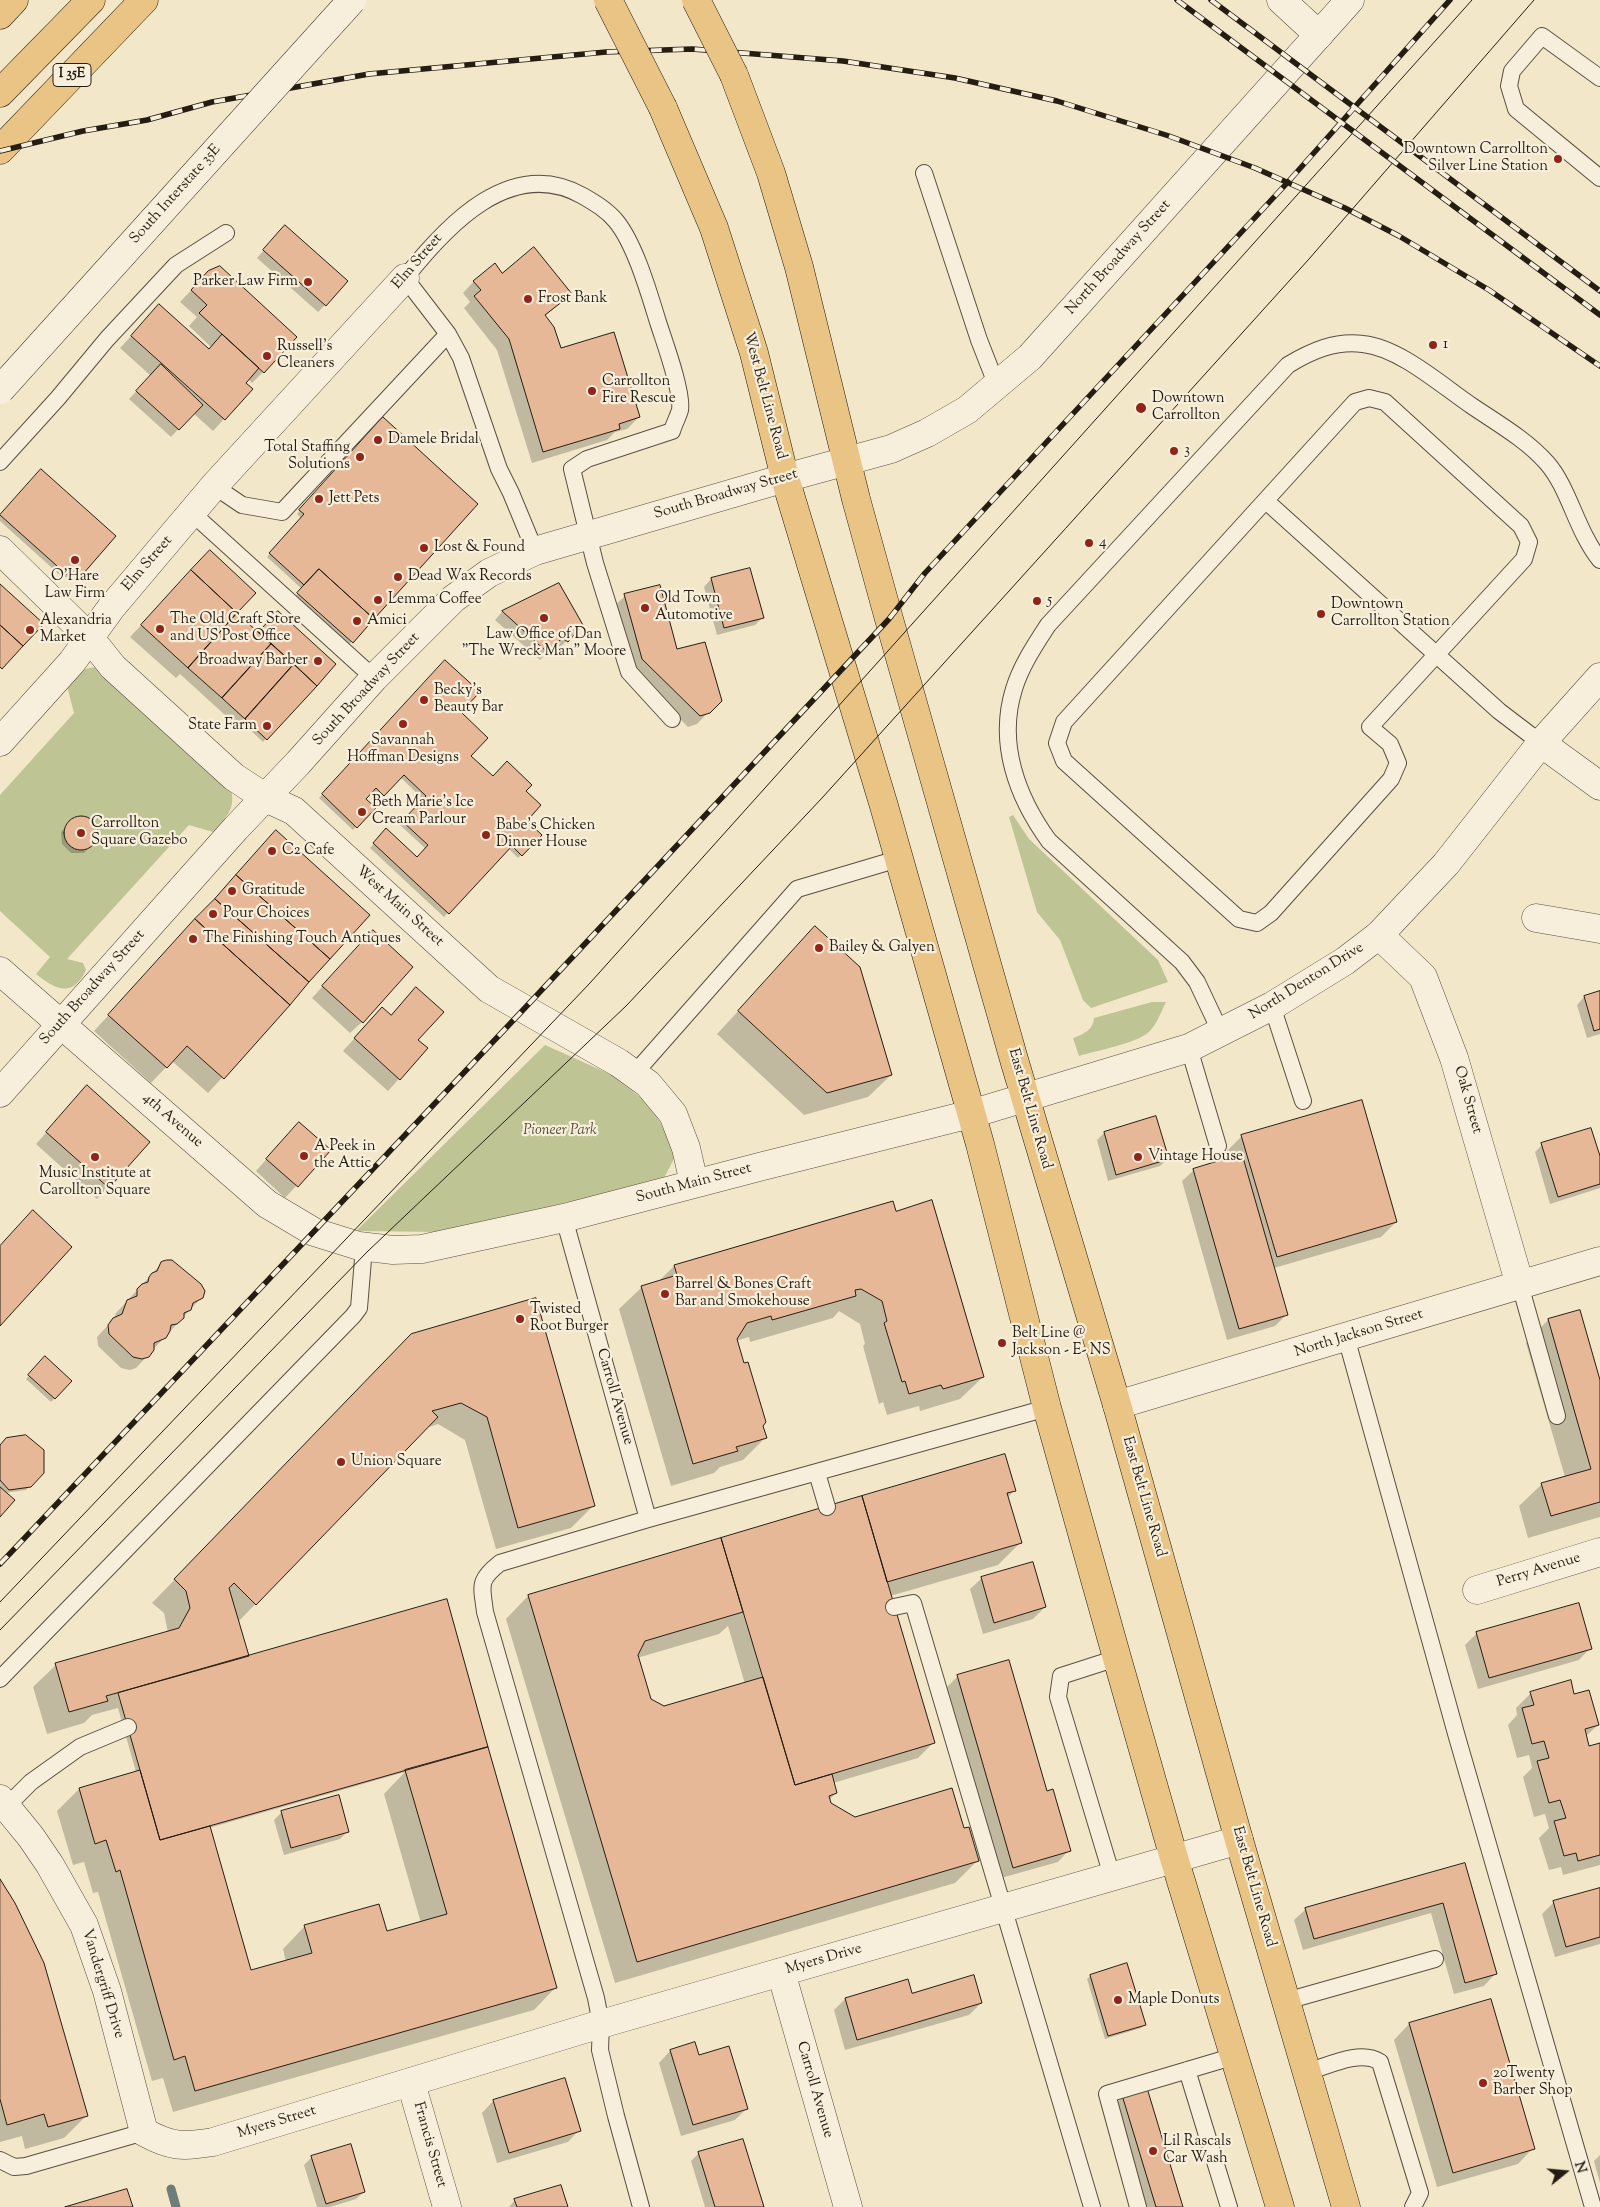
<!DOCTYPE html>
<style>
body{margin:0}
#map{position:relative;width:1600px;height:2207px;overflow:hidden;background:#f2e7c9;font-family:"Sorts Mill Goudy",serif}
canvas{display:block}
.north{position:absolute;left:1540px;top:2147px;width:50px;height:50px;-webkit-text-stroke:4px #f7efdc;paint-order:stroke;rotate:73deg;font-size:14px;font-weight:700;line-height:20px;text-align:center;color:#261d12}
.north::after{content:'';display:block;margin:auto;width:18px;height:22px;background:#261d12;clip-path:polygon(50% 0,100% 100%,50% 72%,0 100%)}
</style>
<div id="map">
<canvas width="1600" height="2207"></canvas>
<div class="north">N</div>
</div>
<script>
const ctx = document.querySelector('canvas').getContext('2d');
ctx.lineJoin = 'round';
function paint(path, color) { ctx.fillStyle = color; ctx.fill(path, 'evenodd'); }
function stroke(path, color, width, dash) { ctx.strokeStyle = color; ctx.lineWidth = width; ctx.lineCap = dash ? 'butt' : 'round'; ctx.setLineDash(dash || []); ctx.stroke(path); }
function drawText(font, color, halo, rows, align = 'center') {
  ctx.font = font + ' "Sorts Mill Goudy",serif'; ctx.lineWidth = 4.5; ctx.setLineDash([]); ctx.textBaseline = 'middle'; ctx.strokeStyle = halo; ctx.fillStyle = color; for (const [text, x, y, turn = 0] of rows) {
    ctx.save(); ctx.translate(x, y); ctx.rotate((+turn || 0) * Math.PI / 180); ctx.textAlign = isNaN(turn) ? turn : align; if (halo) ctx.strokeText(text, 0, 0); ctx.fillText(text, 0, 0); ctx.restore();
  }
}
const green = new Path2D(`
 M96,667l135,123c5,20 -6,28 -18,42l-24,-7 -122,134 16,4 3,7c-13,28 -30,20 -50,4l14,-17 -50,-46v-116l74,-82 -7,-27 18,-17z
 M1013,815l16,24 129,121 10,22 -77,26 -8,-8 -23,-60 -23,-28 -28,-95z
 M1152,1002h14c-5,10 -9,22 -17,30 -14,12 -51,18 -70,24l-6,-18c11,-4 20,-8 21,-20z
 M545,1045l67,30 39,31 26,47 -14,27 -223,52 -84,-1z`);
const shadow = new Path2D(`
 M278,234l47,71 -7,7 -61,-54z
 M502,275l68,19 -26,23 16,33 79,67 -12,12 -12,3 -8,8 -75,23 -35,-113 -33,-42 6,-6 -7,-9 11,-12z
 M197,284l66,88 -11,11 -4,-4 -4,4 7,6 -38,42 -20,-18 -22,24 -42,-38 22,-23 -31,-28 28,-30 60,32 3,-3 -22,-21 8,-9 -17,-15z
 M383,419l94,85 -133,146 -53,-49 11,-12 -35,-32 34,-39 -4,-4z
 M42,470l40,103 -4,4h-16l-62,-56v-5z
 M749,569l14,48 -8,8 -38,10 -13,-48 7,-8z
 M180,583l56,29 23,21 12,-13 45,65 -53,57 -20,-19 45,-50 -2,-2 -49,55 -57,-52 -4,4 -46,-41z
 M559,585l22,40 -22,24 -4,-4 -15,15 -45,-40 7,-8z
 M625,596l95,104 -23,24 -9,3 -57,-57 -18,-63z
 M445,662l24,94 23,22 32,13 1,30 15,14 -22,23 -10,-10 -64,69 -74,-69 16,-18 31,28 9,-9 -26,-24 24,-25 -24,-23 -20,21 -8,-7 -8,8 10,9 -21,22 -34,-32z
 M87,817l9,9 1,13 -13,14h-13l-9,-9 -1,-12 13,-14z
 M229,884l60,121 -81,88 -36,-32 -21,22 -57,-52z
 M815,928l76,147 -23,22 -64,18 -87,-81z
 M362,943v79l-12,11 -38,-35z
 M1600,992v42l-13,4 -10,-33 7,-8z
 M391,1016l35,33 -38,42 -45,-40 28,-31z
 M76,1099l73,43 -52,57 -61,-55z
 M1156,1118l12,41 -8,7 -52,15 -11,-41 7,-7z
 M288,1135l41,15 -44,48 -29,-27z
 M1242,1136l154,86 -15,15 -107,31 13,46 -12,12 -48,14 -45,-159 12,-11 35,-10 -3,-8z
 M1542,1145l58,15v28l-50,16 -15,-52z
 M892,1202l3,10 88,165 -23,22 -40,12 -1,-5 -32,9 -4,-13 -4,2 -16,-58 2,-2 -5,-20 -21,-13 -6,7 -83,24 -1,-5 -13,4 29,97 -22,22 -23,7 -6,6 -43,13 -52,-177 23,-22 16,-5 16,-16z
 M162,1263l40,34 -66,71 -6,2 -9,-2 -23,-22 -1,-9 17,-18 2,-6z
 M1579,1311l21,73v133l-72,21 -9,-32 23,-22 23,-7 -39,-134 22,-23z
 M412,1335l182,170 -23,23 -75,21 -31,-109 -27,-16 -12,4 -188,194 10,35 198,-56 110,386 -22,23 -361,102 -10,-34 -11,3 -54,-189 -5,1 -9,-31 -11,3 -16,-54 22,-22 57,-17 -18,-64 -26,7 -8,8 -37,11 -14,-47 23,-22 112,-32 -4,-20 -12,-10zM405,1772l-21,22 37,129 -35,10 -81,-7 -22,23 3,13 -36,10 -41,-144z
 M45,1358l25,23 -19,21 -25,-23z
 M0,1446l42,27 -16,17 -22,3 -4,22z
 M1004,1455l11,35 -8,8 13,45 -22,22 -108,31 43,147 -15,15 -85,25 3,10 -7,7 1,4 25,14 108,12 15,30 -23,23 -340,100 -109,-364 22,-23zM728,1626l17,58 -81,23 -14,-7 -13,-42 82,-24z
 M982,1578l63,29 -12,12 -50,15 -13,-45z
 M1477,1633l113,15 -11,12 -101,29 -13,-44z
 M958,1676l88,117 23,57 -11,12 -57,16 -55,-190z
 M1531,1693l42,2 25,30 -13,12 3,11 12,-4v121l-37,10 -2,-8 -12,3 -10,-32 10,-10 -4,-14 -11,3 -11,-40 9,-9 -3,-13 -12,3 -9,-33 9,-10 -1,-7z
 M282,1812l66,19 -8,8 -56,16 -10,-35z
 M1464,1864l31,110 -11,12 -30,8 -23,-81 -128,37 -9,-30 12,-11z
 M0,1882l86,234 -22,22 -39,11 -3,-13 -22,6z
 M1600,1889v55l-45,13 -13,-43 12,-12z
 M1126,1965l19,60 -4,3 -36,11 -18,-60 3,-3z
 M912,1995l69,8 -12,12 -124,35 -11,-40 11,-11z
 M1409,2024l124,124 -15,16 -81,23 -43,-147z
 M694,2044l4,13 49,51 -12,12 -54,16 -22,-73 11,-12z
 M1123,2097l59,110h-41l-30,-99z
 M493,2101l86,29 -11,12 -71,21 -15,-50z
 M699,2153l63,54h-57l-14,-46z
 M1600,2155v28l-6,-22z
 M312,2157l52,35 -8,7 -26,8h-13l-13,-42z
 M515,2200l51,7h-57z`);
const stream = new Path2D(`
 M171,2189l5,18`);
const building = new Path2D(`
 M285,225l63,56 -22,25 -63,-56z
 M534,247l38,47 -27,21 9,12 7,21 53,-16 26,85 -21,7 1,5 -77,23 -34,-113 -35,-43 7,-6 -8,-9 22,-18 7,10z
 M220,266l77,71 -33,36 -65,-60 8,-8 -16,-15 17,-19z
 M159,304l50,45 13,-15 37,34 -13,15 7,6 -28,31 -94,-84z
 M161,364l42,41 -24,25 -43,-39z
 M383,417l95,87 -104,115 -55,-50 -15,16 -35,-32 35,-39 -5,-4z
 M41,469l75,67 -33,38h-17l-66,-59z
 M210,550l46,43 -19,20 -46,-43z
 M750,568l14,50 -40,10 -13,-50z
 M319,569l55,50 -21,24 -56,-50z
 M191,570l46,43 -49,55 -47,-43z
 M559,583l24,42 -15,17 -6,-4 -14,15 -46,-42z
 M0,584l44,40 -21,22 -23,-21z
 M660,585l17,64 28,-7 17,59 -12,12 -10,3 -58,-57 -18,-65z
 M278,611l58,53 -19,22 -58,-54z
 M237,613l34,31 -49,54 -34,-30z
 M0,625l23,21 -21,23 -2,-2z
 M271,644l23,20 -49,55 -23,-21z
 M445,660l35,32 -19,20 27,26 -17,18 22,20 14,-15 25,24 -6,6 15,14 -14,16 15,14 -20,21 -10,-10 -63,68 -76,-71 13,-15 31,29 11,-12 -26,-24 24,-25 -22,-21 -20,21 -8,-8 -10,11 10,9 -19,20 -35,-34z
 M294,664l23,22 -50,54 -22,-21z
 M64 833a17 17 0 1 1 34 0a17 17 0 1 1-34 0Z
 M276,830l94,85 -40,44 -94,-84z
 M236,875l94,84 -21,23 -94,-83z
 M215,899l94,83 -19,23 -95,-86z
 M195,919l95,86 -66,74 -37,-33 -20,22 -59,-53z
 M815,926l45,41 32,108 -65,18 -89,-82z
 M373,930l40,37 -50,56 -41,-37z
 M416,987l28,25 -26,28 10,8 -28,32 -46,-42 28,-31 9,8z
 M1600,991v38l-6,2 -10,-35z
 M87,1085l63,57 -41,46 -63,-56z
 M1362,1100l35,122 -120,35 -36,-122z
 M1156,1116l13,43 -53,16 -12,-43z
 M299,1122l32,28 -33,37 -32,-28z
 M1591,1128l9,28v28l-42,13 -17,-54z
 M1242,1154l46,161 -49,14 -46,-160z
 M932,1200l52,177 -41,12 -2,-4 -32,9 -4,-13 -3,1 -18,-59 3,-2 -5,-20 -21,-12 -6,1 1,6 -84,24 -1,-4 -24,7 -10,16 7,24 4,-1 18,60 -3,4 4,12 -31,9 2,4 -45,13 -52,-178 36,-11 -3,-10 219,-64 3,10z
 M33,1210l39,37 -72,79v-80z
 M167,1260h5l29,24 4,7 -2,7 -10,5 -2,7 -7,3v5l-7,6 -6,1 -1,6 -4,7 -12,5v7l-5,7 -7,2 -9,-2 -24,-23 -1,-9 5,-7 9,-4 5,-14 10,-4v-7l5,-5 6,-2 1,-5 3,-4 5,-2 4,-9z
 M536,1298l59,208 -77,22 -31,-111 -26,-14 -29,8 6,6 -182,188 -22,-22 -5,5 20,68 -143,40 2,5 -39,11 -14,-49 124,-35 11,-20 -4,-17 -12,-12 237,-245z
 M1580,1310l20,70v122l-49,14 -10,-33 50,-14 -43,-150z
 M45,1356l27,25 -17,18 -27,-24z
 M26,1435l18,15v23l-13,14 -22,3 -9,-10v-35l6,-7z
 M1005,1454l11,37 -9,2 15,50 -135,39 -25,-86z
 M0,1487l15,13 -15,17z
 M862,1496l73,247 -140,42 -74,-247z
 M721,1538l22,74 -98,29 -7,14 13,44 13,7 99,-29 32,108 37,-11 5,19 -8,3 2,7 24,14 97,-29 12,40 5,-1 10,34 -342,101 -109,-367z
 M1033,1562l13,45 -52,16 -13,-46z
 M447,1599l41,148 -328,93 -42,-147z
 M1579,1603l13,46 -103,29 -13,-46z
 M1009,1660l38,131 6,-2 18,62 -58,17 -56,-193z
 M1571,1680l3,14 15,-4 10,35 -14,4 4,17 11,-3v112l-22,6 -2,-8 -12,3 -10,-35 12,-3 -6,-18 -11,3 -12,-42 12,-3 -5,-17 -12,3 -10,-36 12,-3 -4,-13z
 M488,1747l69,241 -362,103 -10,-35 -11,4 -54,-190 -4,2 -10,-32 -11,4 -16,-56 61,-18 20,70 50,-14 41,144 61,-17 -8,-28 75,-21 8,27 60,-17 -42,-144z
 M339,1795l10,37 -58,16 -10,-37z
 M1465,1863l32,111 -32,9 -22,-80 -129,36 -9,-31z
 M0,1879l15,24 29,60 44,153 -40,11 -4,-13 -37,11 -7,-26z
 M1600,1888v49l-34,10 -13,-46z
 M1127,1963l19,62 -38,11 -18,-61z
 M974,1975l8,28 -125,37 -12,-42 63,-19 4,14z
 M1491,1999l44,150 -82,24 -44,-150z
 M695,2042l4,13 30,-9 19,63 -55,16 -23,-75z
 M565,2078l16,53 -72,22 -16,-53z
 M1147,2088l36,119h-27l-34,-112z
 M743,2139l21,68h-49l-17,-55z
 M351,2144l14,48 -39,12 -15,-48z
 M561,2185l7,22h-51l-3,-8z
 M127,2189l6,18h-68z`);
const service = new Path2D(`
 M1600,78l-58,-42 -30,35 -3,15 7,23 84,69
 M924,173l55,167 18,46
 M1369,398l16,4 136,124 8,16 -5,17 -154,168 20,17 8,19 -7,16 -120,134 -14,10 -18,-4 -175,-158 -7,-18 7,-21 291,-320z
 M0,462l58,-64 49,-59 69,-74 50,-32
 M214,486l28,19 40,7 166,-178
 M1266,501l233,210 42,32
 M192,513l182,165
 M535,551l-24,-58 -12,-24 -38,-111 -13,-24 -43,-56c41,-52 106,-123 178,-82 12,7 24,14 33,25 19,23 33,72 42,101 6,19 25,70 22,88 -2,7 -6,14 -8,21l-85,28 -15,10 23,94 34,109 43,47
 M1272,1006l31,95
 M1221,1033l-24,-51 -15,-20 -133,-121c-32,-44 -52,-98 -35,-152 7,-23 21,-44 34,-64l240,-260c23,-14 48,-25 75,-21 37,4 78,41 109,62 25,17 55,34 75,57 22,25 30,69 53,97
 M1189,1048l29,98
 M634,1074l163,-185 101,-30
 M564,1218l84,301
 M1520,1285l37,131
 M1346,1337l111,400 136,470
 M817,1473l10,34
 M894,1607l19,-4 179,604
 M0,1679l353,-363 6,-8 5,-61
 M7,1806l24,-24 49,-35 48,-20
 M1112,1876l-54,-179 3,-21 56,-18
 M1286,2001l149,-42
 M1187,2070l42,137
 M1307,2072c21,-6 53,-23 73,-10l40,131 -7,14
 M0,2160l14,7 12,-1 118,-34
 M641,2207l-25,-91 -16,-66 1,-26 -5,-26 -111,-386c-3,-26 -8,-31 15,-49l148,-44 399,-111
 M1138,2207l-31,-113 128,-38`);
const minor = new Path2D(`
 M1281,0l38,35
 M0,550l89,87 24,30 121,110 32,21 28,13 195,178 130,74 29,21 25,30 13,34 8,35
 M0,742l72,-80 39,-54 103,-122 191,-208
 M1541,743l59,43
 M1536,918l64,11
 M1379,935l44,42 31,81 66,227
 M0,971l267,233 47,28 45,14 34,4 29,-1 142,-31 199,-52 208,-52
 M1117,1405l483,-144
 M1477,1590l123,-38
 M0,1799l31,38 19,28 34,60 23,66 37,141c27,15 39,15 69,10l388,-118 638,-184
 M781,1972l67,235
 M411,2083l36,124`);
const tertiary = new Path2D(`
 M0,1093l236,-265 62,-65 76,-85 79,-79 36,-26 46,-22 250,-73 106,-29 36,-16 40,-23 63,-53 320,-357
 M971,1114l218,-66 83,-42 73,-45 34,-26 67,-71 95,-121 59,-66`);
const primary = new Path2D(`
 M734,75l37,98 28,94 57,232 33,120 126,444 102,342 122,435 107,367
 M663,108l51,120 40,125 31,125 99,328 96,338 67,264 70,250 57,200 106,349`);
const motorway = new Path2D(`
 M0,15l14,-15
 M0,93l91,-93
 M0,150l144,-150`);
const tram = new Path2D(`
 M0,1602l590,-619 882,-983
 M0,1630l367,-378 259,-246 196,-208 487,-539 225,-259`);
const rail = new Path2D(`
 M1177,0l423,315
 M1211,0l389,291
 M0,151l83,-20 64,-11 65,-18 157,-28 237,-22 86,-3 151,12 112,17 102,23 112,35 86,32 90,40 54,28 90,54 111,76
 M0,1564l523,-554 366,-391 36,-46 363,-391 162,-182`);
const secondaryBridge = new Path2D(`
 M0,390l352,-390`);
const primaryBridge = new Path2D(`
 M608,0l55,108
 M696,0l38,75`);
const markers = [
 [1558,159,5,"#8f2418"],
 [308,282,5,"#8f2418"],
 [528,299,5,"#8f2418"],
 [1433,345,5,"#8f2418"],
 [267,356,5,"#8f2418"],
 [592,391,5,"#8f2418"],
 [1141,408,6,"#8f2418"],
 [378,440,5,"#8f2418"],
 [1174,451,5,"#8f2418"],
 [360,457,5,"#8f2418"],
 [319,499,5,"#8f2418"],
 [1089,543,5,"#8f2418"],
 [424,548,5,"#8f2418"],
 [75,560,5,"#8f2418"],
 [398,577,5,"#8f2418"],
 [378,600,5,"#8f2418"],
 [1037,601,5,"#8f2418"],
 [645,608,5,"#8f2418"],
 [1321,614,5,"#8f2418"],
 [544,618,5,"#8f2418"],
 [357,621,5,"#8f2418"],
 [160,629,5,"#8f2418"],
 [30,630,5,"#8f2418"],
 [318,661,5,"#8f2418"],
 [424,700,5,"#8f2418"],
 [403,724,5,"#8f2418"],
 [267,726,5,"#8f2418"],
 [362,812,5,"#8f2418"],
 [81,833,5,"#8f2418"],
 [486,835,5,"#8f2418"],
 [272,851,5,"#8f2418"],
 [232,891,5,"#8f2418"],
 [213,914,5,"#8f2418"],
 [193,939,5,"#8f2418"],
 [819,948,5,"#8f2418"],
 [304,1156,5,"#8f2418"],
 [95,1157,5,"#8f2418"],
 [1138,1157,5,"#8f2418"],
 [665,1294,5,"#8f2418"],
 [520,1319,5,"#8f2418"],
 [1002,1343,5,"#8f2418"],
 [341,1462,5,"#8f2418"],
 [1118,2000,5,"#8f2418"],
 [1483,2083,5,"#8f2418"],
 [1153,2151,5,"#8f2418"]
];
const shields = [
 [72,75,38]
];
const shieldNames = [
 ["I 35E",72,75]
];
const poiNames = [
 ["Downtown Carrollton",1548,150,"right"],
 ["Silver Line Station",1548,167,"right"],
 ["Parker Law Firm",298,282,"right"],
 ["Frost Bank",538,299],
 ["1",1443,345],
 ["Russell's",277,347],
 ["Cleaners",277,364],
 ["Carrollton",602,382],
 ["Fire Rescue",602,399],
 ["Downtown",1152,399],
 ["Carrollton",1152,416],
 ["Damele Bridal",388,440],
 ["Total Staffing",350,448,"right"],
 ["Solutions",350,465,"right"],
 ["3",1184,451],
 ["Jett Pets",329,499],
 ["4",1099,543],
 ["Lost & Found",434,548],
 ["O'Hare",75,577,"center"],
 ["Law Firm",75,594,"center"],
 ["Dead Wax Records",408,577],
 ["Old Town",655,599],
 ["Automotive",655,616],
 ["Lemma Coffee",388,600],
 ["5",1047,601],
 ["Downtown",1331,605],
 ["Carrollton Station",1331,622],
 ["The Old Craft Store",170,620],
 ["and US Post Office",170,637],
 ["Alexandria",40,621],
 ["Market",40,638],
 ["Amici",367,621],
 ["Law Office of Dan",544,635,"center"],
 ["\"The Wreck Man\" Moore",544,652,"center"],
 ["Broadway Barber",308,661,"right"],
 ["Becky's",434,691],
 ["Beauty Bar",434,708],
 ["State Farm",257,726,"right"],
 ["Savannah",403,741,"center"],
 ["Hoffman Designs",403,758,"center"],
 ["Beth Marie's Ice",372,803],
 ["Cream Parlour",372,820],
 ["Carrollton",91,824],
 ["Square Gazebo",91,841],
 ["Babe's Chicken",496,826],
 ["Dinner House",496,843],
 ["C2 Cafe",282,851],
 ["Gratitude",242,891],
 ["Pour Choices",223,914],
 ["The Finishing Touch Antiques",203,939],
 ["Bailey & Galyen",829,948],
 ["A Peek in",314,1147],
 ["the Attic",314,1164],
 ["Vintage House",1148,1157],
 ["Music Institute at",95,1174,"center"],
 ["Carollton Square",95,1191,"center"],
 ["Barrel & Bones Craft",675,1285],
 ["Bar and Smokehouse",675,1302],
 ["Twisted",530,1310],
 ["Root Burger",530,1327],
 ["Belt Line @",1012,1334],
 ["Jackson - E- NS",1012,1351],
 ["Union Square",351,1462],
 ["Maple Donuts",1128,2000],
 ["20Twenty",1493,2074],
 ["Barber Shop",1493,2091],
 ["Lil Rascals",1163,2142],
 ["Car Wash",1163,2159]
];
const streetNames = [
 ["South Interstate 35E",176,195,-48],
 ["North Broadway Street",1119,258,-48],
 ["Elm Street",418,262,-49],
 ["West Belt Line Road",764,396,75],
 ["South Broadway Street",726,495,-16],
 ["Elm Street",148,564,-49],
 ["South Broadway Street",367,690,-47],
 ["West Main Street",399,907,42],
 ["North Denton Drive",1307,982,-32],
 ["South Broadway Street",93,988,-48],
 ["Oak Street",1467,1100,74],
 ["East Belt Line Road",1029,1109,74],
 ["4th Avenue",172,1121,41],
 ["South Main Street",694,1184,-15],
 ["North Jackson Street",1359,1334,-17],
 ["Carroll Avenue",614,1397,74],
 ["East Belt Line Road",1143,1497,74],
 ["Perry Avenue",1539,1571,-17],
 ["East Belt Line Road",1253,1887,74],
 ["Myers Drive",824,1960,-16],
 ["Vandergriff Drive",102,1984,73],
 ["Carroll Avenue",814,2090,74],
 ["Myers Street",277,2123,-17],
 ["Francis Street",429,2145,74]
];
const parkNames = [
 ["Pioneer Park",560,1131]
];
paint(green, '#bec494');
paint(shadow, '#0003');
stroke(stream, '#6d7e78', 9);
paint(building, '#e7b898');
stroke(building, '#261d12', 1);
stroke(service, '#595040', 18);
stroke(minor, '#595040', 29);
stroke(tertiary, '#595040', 29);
stroke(primary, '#261d12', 29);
stroke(motorway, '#261d12', 29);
stroke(service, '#f7efdc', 16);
stroke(minor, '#f7efdc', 28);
stroke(tertiary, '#f7efdc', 28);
stroke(primary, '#e9c484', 28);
stroke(motorway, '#e9c484', 28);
stroke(tram, '#261d12', 1);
stroke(rail, '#261d12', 5.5);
stroke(rail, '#f7efdc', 4, [11]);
stroke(secondaryBridge, '#261d12', 29, []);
stroke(primaryBridge, '#261d12', 29, []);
stroke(secondaryBridge, '#f7efdc', 28);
stroke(primaryBridge, '#e9c484', 28);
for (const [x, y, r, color] of markers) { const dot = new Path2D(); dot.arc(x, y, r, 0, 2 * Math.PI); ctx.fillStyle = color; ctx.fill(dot); stroke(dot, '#f7efdc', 2); }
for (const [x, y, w] of shields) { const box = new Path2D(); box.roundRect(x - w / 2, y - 11.5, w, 23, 4); ctx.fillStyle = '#f7efdc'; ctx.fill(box); stroke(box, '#261d12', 1); }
drawText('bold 14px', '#261d12', null, shieldNames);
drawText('15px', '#261d12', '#f7efdc', poiNames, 'left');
drawText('15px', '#261d12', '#f7efdc', streetNames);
drawText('italic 15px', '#544f39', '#f7efdc', parkNames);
</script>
